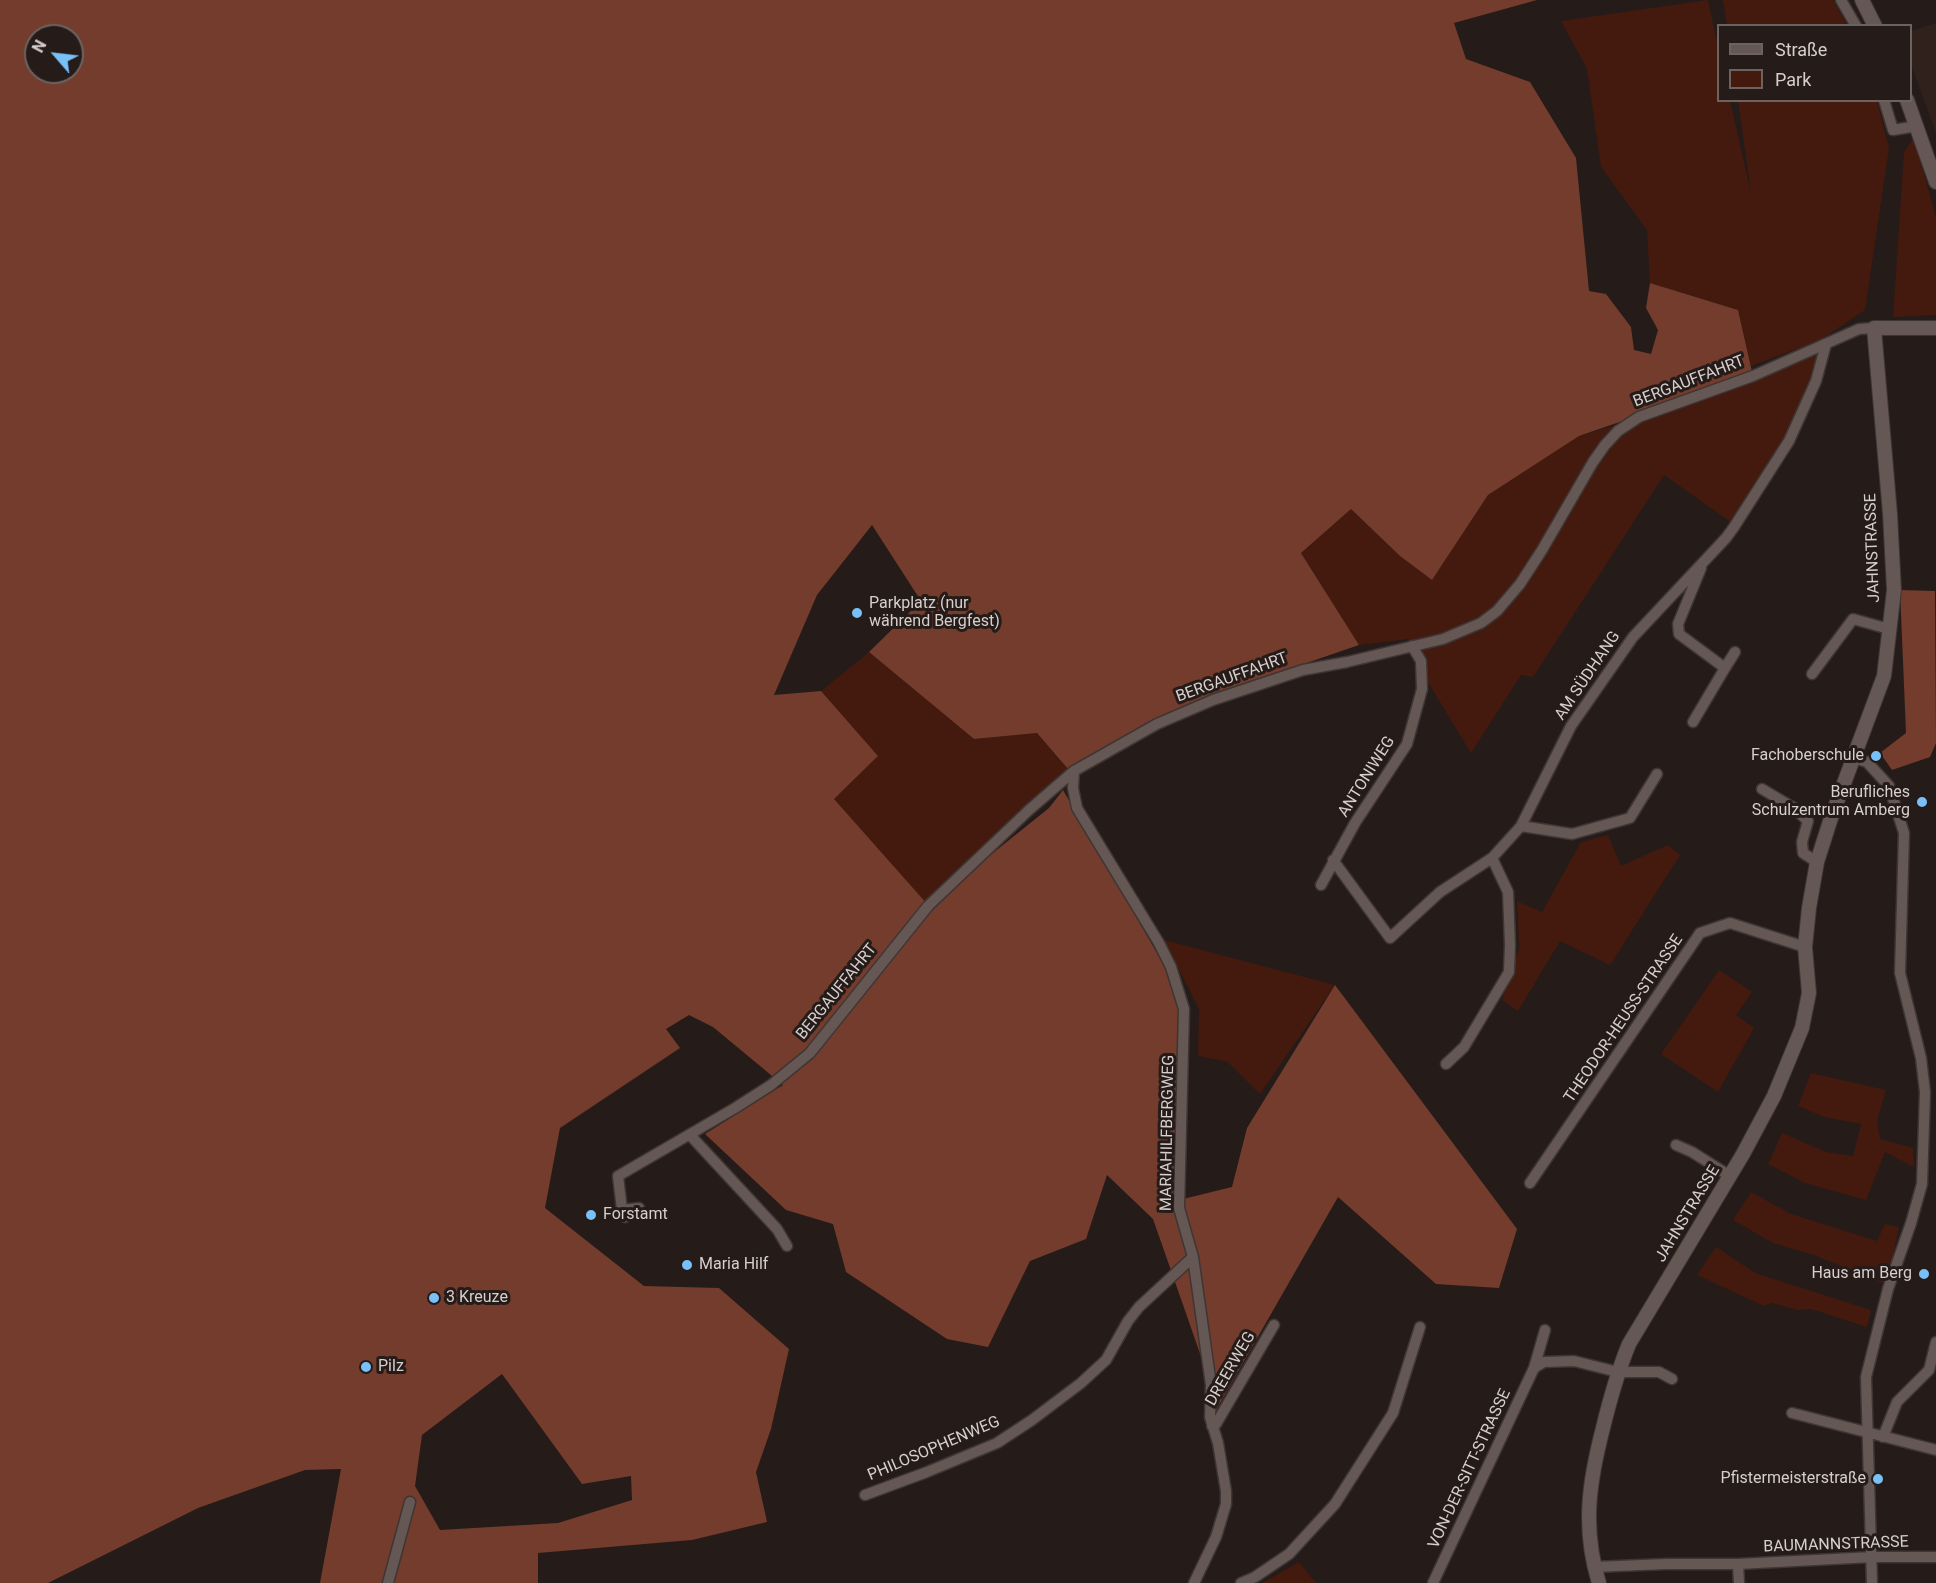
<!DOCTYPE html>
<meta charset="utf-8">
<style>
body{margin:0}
#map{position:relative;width:1936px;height:1583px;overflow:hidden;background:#251b18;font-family:Roboto,sans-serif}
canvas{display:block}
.legend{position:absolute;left:1717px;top:24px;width:195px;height:78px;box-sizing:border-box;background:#251b18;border:2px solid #6c6360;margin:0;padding:8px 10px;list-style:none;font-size:18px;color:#d6cfcd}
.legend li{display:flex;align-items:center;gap:12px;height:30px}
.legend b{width:30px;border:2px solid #6c6360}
.north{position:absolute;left:24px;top:24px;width:60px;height:60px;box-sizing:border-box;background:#251b18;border:2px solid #6c6360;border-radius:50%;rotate:298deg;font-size:16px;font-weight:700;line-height:24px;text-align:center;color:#d6cfcd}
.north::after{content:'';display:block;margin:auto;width:21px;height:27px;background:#79bff8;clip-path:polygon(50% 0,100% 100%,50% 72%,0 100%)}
</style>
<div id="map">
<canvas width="1936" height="1583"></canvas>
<ul class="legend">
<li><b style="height:8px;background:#645754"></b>Straße</li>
<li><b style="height:16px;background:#441a0e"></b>Park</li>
</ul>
<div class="north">N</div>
</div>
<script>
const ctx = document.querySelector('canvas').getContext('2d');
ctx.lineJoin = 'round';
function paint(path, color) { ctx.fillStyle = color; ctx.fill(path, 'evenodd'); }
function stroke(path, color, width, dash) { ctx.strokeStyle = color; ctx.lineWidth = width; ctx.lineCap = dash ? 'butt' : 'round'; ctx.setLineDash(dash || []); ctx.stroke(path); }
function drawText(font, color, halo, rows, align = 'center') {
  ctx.font = font + ' Roboto,sans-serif'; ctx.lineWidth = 6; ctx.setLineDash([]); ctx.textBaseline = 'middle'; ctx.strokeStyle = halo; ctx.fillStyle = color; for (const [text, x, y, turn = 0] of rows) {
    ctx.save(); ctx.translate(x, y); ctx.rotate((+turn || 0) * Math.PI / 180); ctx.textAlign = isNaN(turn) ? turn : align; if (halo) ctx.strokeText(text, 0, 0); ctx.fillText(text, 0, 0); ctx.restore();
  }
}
const built = new Path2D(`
 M1936,23v110l-26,-71 1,-31z`);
const green = new Path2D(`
 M1708,0l10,48v52l12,1 21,92 -13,-92h139l12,47 -24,162 -45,30 -69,26 -13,-56 -88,-27 -3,-53 -46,-63 -14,-98 -26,-48z
 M1723,0h110l14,25h-120z
 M1914,138l22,79v98l-43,2 11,-165z
 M1819,352l-6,27 -28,59 -53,85 -68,-48 -131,202 -12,-2 -50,78 -42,-69 -8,-23 -13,-22 -49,6 -58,-92 50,-44 49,47 32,24 56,-85 91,-59 125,-36z
 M869,652l105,87 63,-6 31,36 -140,137 -94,-107 44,-43 -57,-65z
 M1608,835l13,31 47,-21 12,10 -70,110 -50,-24 -42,70 -16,-11 17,-52 -2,-47 25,11 39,-70z
 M1164,940l171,45 -75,109 -32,-32 -30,-6 1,-47z
 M1719,970l33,22 -16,23 18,13 -36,64 -57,-38z
 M1811,1073l75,17 -9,31 3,18 33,9 1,19 -29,-15 -19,48 -61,-17 -37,-19 14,-31 44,19 27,4 8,-32 -37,-7 -26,-11z
 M1751,1192l40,22 86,27 8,-17 14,3 -6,28 -11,28 -68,-28 -41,-12 -40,-23z
 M1716,1247l39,26 116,37 -4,17 -56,-18 -13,1 -26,-7 -8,3 -67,-31z
 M1299,1562l17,21h-54z`);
const forest = new Path2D(`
 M0,0h1537l-83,23 12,36 64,23 46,76 13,133 17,3 25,33 3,23 17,4 7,-24 -12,-22 4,-25 88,27 15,66 -174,60 -91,59 -56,85 -32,-24 -49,-47 -50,44 58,92 -99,34 -99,39 -93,51 -31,-36 -63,6 -105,-87 52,-51 -49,-76 -55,70 -43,100 47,-4 57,65 -44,43 94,106 121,-97 14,-18 124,215 -4,194 49,-12 15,-59 88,-143 182,244 -18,59 -63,-4 -98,-87 -122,213 -5,-25 -58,-166 -46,-44 -21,64 -56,22 -42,86 -41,-8 -101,-67 -13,-48 -47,-14 -81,-76 78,-49 -70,-58 -24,-12 -23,14 14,19 -120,80 -15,80 99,78 75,2 70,61 -18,80 -15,43 11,50 -75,18 -154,13v30h-218l21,-114 -36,1 -107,38 -150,75h-48zM36,36h36v36h-36zM502,1374l80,110 49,-8 1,24 -74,23 -118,7 -25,-44 7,-51z
 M1900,590l35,1 1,152 -6,14 -38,13 -12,-17 26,-20z`);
const minor = new Path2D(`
 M1841,0l15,26
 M1884,100l9,30 24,-4
 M1725,668l10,-16
 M1812,674l41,-55 36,10
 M1693,722l32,-54 -46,-34 -1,-10 23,-56
 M1854,758l13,4 22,24 15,47 -4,140 21,85 4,34 -3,92 -11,39 -23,66 -22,88 6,206
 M1074,771l-1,17 4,20 82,135 12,24 13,42 -5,199 14,49 18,128 -1,32 8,26 8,48v13l-10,33 -22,46
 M1762,789l32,19 14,13 -6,21 1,11 14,9
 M1521,826l51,8 58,-16 27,-44
 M1333,860l57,78 50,-46 52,-34 29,-32 50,-100 62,-89 93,-99 8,-11 55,-86 27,-60 10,-37
 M1321,885l34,-62 52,-79 15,-55 -1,-28 -9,-15
 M1446,1064l18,-17 45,-75 1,-27 -2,-53 -16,-34
 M690,1135l87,94 10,17
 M1676,1145l16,7 38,24
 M1530,1183l170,-250 30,-10 75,24
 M622,1210l17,-2
 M625,1217l-3,-7 -4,-34 117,-68 36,-23 39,-32 118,-147 101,-96 45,-39 83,-47 56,-24 90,-30 44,-8 96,-23 38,-16 16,-12 23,-27 22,-34 51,-88 12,-17 13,-14 21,-14 114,-41 106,-47 15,-1
 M1534,1368l10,-6 30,-1 44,11h41l13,7
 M1792,1413l144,37
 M1212,1426l4,-2 58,-99
 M1883,1437l14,-35 32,-32 7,-28
 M865,1495l62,-23 70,-29 35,-23 49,-37 25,-23 22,-39 11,-14 54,-50
 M1738,1564l1,19
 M1594,1567l72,-3h72l134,-7h64
 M388,1583l22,-81
 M1241,1583l14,-6 34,-23 46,-50 58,-91 27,-86
 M1433,1583l101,-215 11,-38`);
const tertiary = new Path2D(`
 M1862,0l13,26
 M1907,100l29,82
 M1599,1583c-17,-55 -10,-101 4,-155 7,-29 15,-57 26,-84l114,-190 31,-58 28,-68 7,-35 -4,-46 4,-39 8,-46 14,-44 53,-142 10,-86 -4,-76 -16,-186h62`);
const markers = [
 [857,613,6,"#79bff8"],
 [1876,756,6,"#79bff8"],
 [1922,802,6,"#79bff8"],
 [591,1215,6,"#79bff8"],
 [687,1265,6,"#79bff8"],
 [1924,1274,6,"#79bff8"],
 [434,1298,6,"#79bff8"],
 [366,1367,6,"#79bff8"],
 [1878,1479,6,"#79bff8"]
];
const streetNames = [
 ["BERGAUFFAHRT",1689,382,-21],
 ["JAHNSTRASSE",1873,548,-92],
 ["AM SÜDHANG",1588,676,-56],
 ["BERGAUFFAHRT",1232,678,-20],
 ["ANTONIWEG",1367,777,-58],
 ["BERGAUFFAHRT",837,992,-51],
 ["THEODOR-HEUSS-STRASSE",1624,1019,-56],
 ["MARIAHILFBERGWEG",1168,1133,-89],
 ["JAHNSTRASSE",1688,1214,-59],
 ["DREERWEG",1231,1369,-60],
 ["PHILOSOPHENWEG",934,1449,-23],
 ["VON-DER-SITT-STRASSE",1470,1469,-65],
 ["BAUMANNSTRASSE",1836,1545,-2]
];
const poiNames = [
 ["Parkplatz (nur",869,604],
 ["während Bergfest)",869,622],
 ["Fachoberschule",1864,756,"right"],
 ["Berufliches",1910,793,"right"],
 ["Schulzentrum Amberg",1910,811,"right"],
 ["Forstamt",603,1215],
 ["Maria Hilf",699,1265],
 ["Haus am Berg",1912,1274,"right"],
 ["3 Kreuze",446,1298],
 ["Pilz",378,1367],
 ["Pfistermeisterstraße",1866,1479,"right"]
];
paint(built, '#31211c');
paint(green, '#441a0e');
paint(forest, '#733c2d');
stroke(minor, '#3e3634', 13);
stroke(tertiary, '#3e3634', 16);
stroke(minor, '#645754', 10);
stroke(tertiary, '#645754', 14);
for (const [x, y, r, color] of markers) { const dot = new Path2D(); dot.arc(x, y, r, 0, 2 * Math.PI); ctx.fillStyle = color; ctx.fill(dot); stroke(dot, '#251b18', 2); }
drawText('16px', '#d6cfcd', '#251b18', streetNames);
drawText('16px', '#d6cfcd', '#251b18', poiNames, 'left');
</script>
